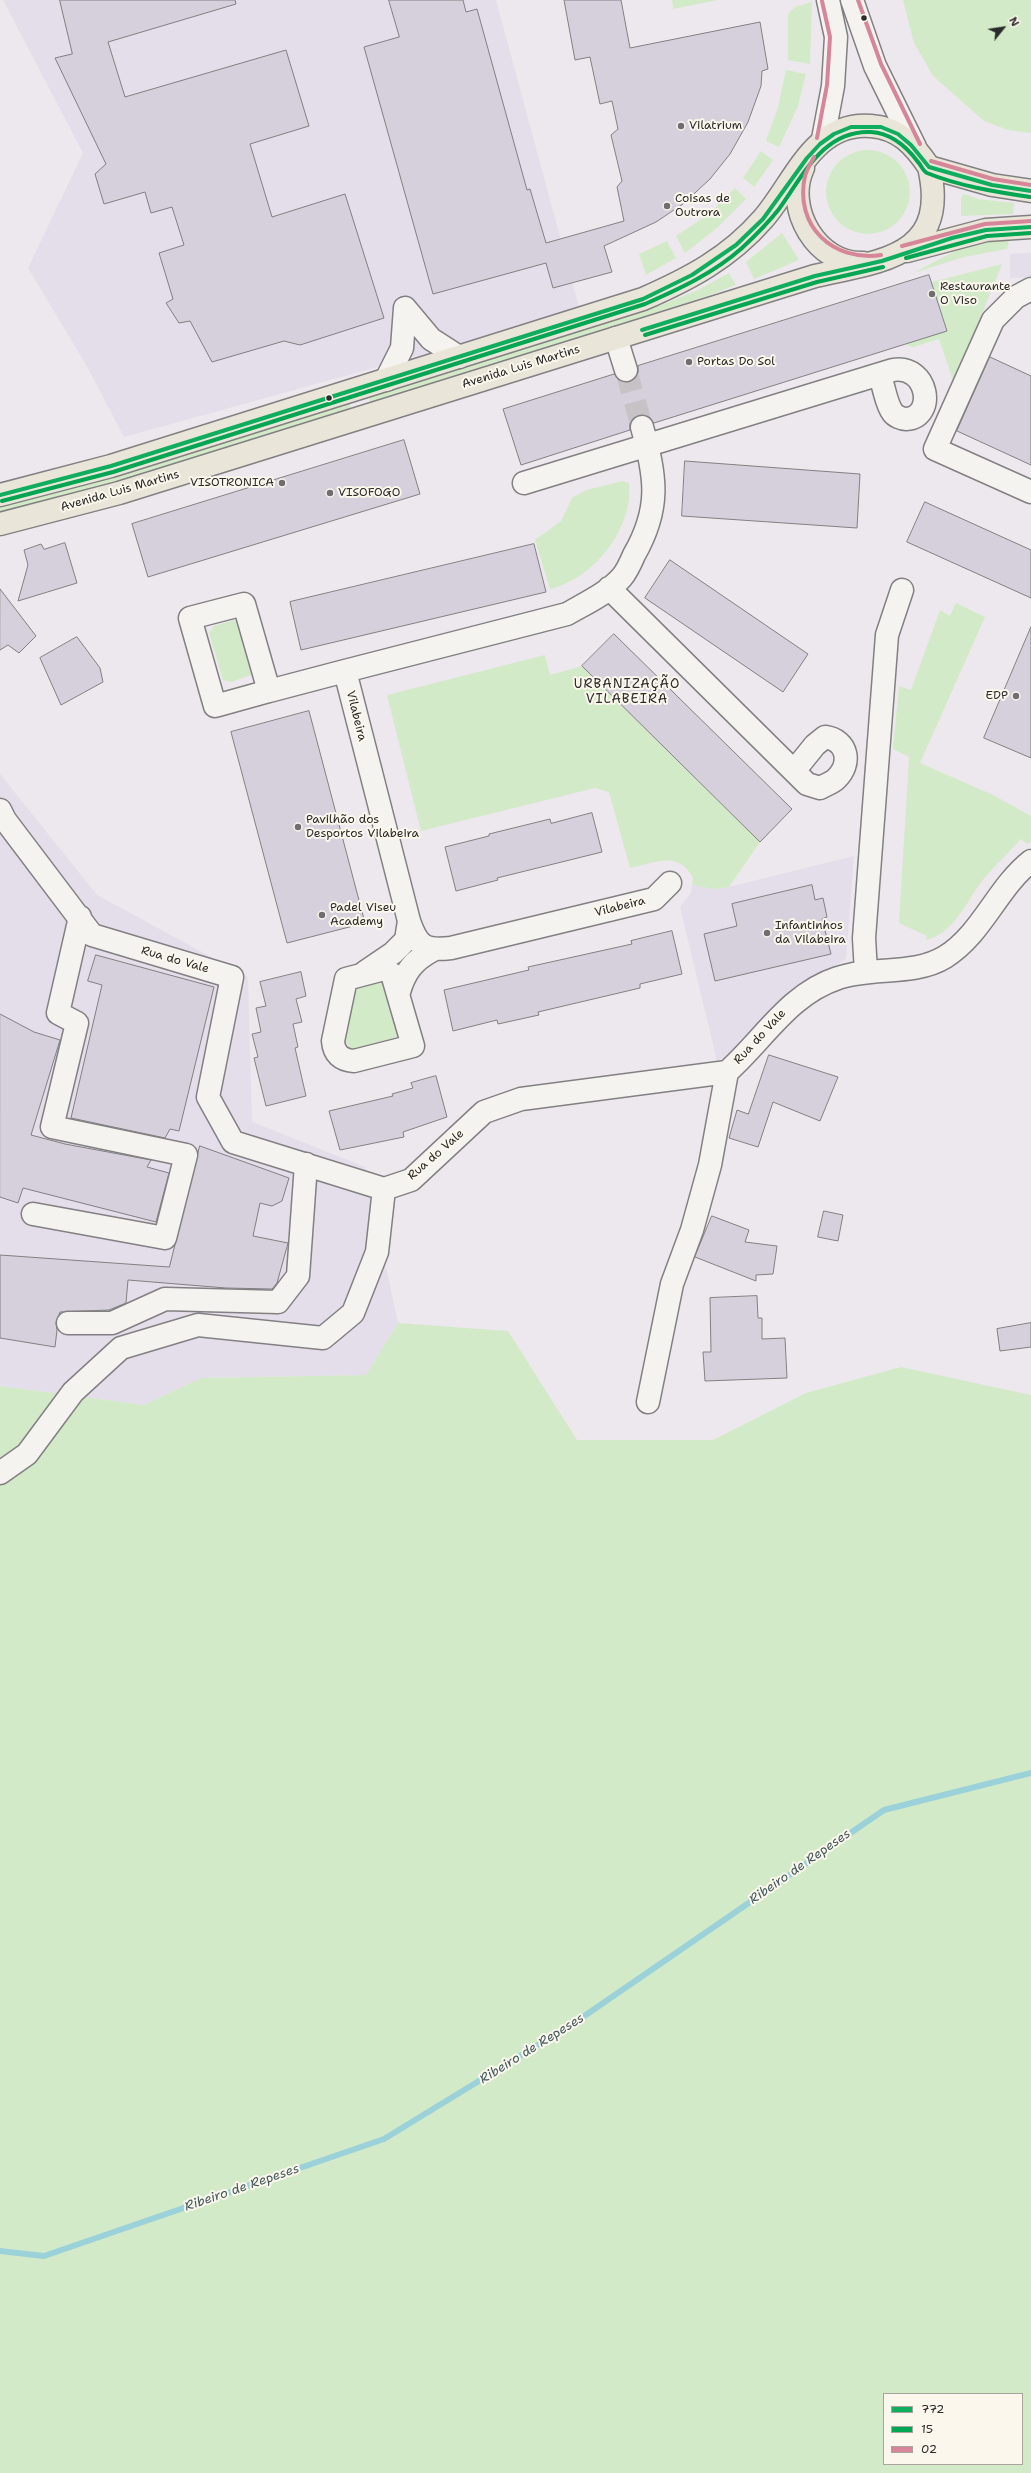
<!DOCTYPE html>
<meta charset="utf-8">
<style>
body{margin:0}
#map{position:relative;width:1031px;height:2473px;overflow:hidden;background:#ede8ed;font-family:"Shantell Sans",sans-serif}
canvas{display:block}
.legend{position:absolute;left:883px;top:2393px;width:140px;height:72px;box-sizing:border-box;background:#fbf7ec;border:1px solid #a8a59f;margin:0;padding:5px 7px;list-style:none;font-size:12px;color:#2b2b2b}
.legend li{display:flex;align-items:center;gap:8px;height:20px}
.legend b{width:20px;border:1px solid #a8a59f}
.north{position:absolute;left:983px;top:8px;width:40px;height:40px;-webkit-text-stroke:3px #fbf7ec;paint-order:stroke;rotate:60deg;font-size:11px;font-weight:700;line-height:16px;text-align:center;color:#2b2b2b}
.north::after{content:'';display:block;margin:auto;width:14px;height:18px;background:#2b2b2b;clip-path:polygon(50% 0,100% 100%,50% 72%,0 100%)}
</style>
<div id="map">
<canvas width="1031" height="2473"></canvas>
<ul class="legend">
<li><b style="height:5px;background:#0fad5e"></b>772</li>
<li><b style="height:5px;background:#00a651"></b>15</li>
<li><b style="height:5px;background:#d68698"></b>02</li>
</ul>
<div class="north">N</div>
</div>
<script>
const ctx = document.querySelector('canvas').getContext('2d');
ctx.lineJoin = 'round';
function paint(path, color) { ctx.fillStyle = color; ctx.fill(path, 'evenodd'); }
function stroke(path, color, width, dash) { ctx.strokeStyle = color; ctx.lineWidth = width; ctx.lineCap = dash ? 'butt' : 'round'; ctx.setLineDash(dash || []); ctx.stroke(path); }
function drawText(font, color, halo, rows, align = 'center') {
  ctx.font = font + ' "Shantell Sans",sans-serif'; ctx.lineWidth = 4; ctx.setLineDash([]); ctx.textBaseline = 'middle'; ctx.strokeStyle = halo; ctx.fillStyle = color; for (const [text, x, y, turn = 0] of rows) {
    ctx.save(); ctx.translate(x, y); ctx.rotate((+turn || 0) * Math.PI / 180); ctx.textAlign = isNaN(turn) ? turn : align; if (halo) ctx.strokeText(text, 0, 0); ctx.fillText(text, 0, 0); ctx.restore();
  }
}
const built = new Path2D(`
 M3,0h493l84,311 -456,126 -35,-67 -61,-102 55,-115z
 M1031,253v24l-21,1v-24z
 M0,774l97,121 151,82 4,145 113,45 33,156 -32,52 -165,3 -57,27 -144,-19z
 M854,856l-8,103 -53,32 -25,21 -32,40 -19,9 -37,-154 11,-14 1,-8 22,4 15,-2z`);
const green = new Path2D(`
 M672,0h46l-45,9z
 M903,0h128v133l-23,-3 -24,-9 -51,-45 -19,-33z
 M812,2l-2,62 -22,-4v-46l7,-7z
 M786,70l20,4 -8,32 -19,41 -13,-6 12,-34z
 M826 192a42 42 0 1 1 84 0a42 42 0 1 1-84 0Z
 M761,151l12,9 -19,27 -11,-9z
 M735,188l11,11 -29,29 -32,25 -9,-17 33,-22z
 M964,194l14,5 36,4 -1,11 -52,2v-18z
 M782,233l17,27 -45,19 -8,-17z
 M1010,237l-3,12 -43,8 -51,16 48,-25z
 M667,241l9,17 -30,17 -7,-21z
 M1002,264l-48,119 -15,-44 -26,8 -8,-3 42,-14 -15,-48z
 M729,273l7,12 -34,13 -332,104 -1,-6 290,-90 39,-16z
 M349,402l2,6 -244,76 -107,28v-6l106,-28z
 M623,481l6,2c5,46 -36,96 -79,106l-15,-49 26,-19 11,-23 14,-8z
 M956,603l29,14 -65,146 73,32 38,21v26l-4,2 -6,-5c-11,12 -23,24 -34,36 -20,22 -29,57 -61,65l1,-4 -28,-13 10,-166 -16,-8 6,-63 12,4 29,-80 10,6z
 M234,620l5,4 14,45 -2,6 -20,7 -8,-2 -14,-47 5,-7z
 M545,655l5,20 32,-9 178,176 -31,45 -15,2 -22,-4 1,-7c-15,-28 -38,-15 -63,-10l-21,-76 -14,-4 -174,43 -34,-136z
 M382,975l18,61 -44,14 -6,-1 -5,-8 11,-55z
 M398,1323l110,8 69,109h136l93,-47 95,-26 130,28v1078h-1031v-1087l144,19 57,-27 165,-3zM884,2394h138v70h-138z`);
const stream = new Path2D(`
 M0,2251l44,5 340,-117 193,-118 307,-211 147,-37`);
const building = new Path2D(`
 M60,0h175l1,4 -128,38 17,55 161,-47 23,76 -59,18 22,73 73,-23 39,124 -84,27 -16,-4 -72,21 -22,-41 -11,2 -13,-20 7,-4 -14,-46 25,-8 -12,-38 -21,6 -6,-21 -41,12 -9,-30 11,-10 -51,-106 17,-4z
 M389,0h74l3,12 11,-3 50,181 3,-1 16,54 78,-22 -7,-34 5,-6 -11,-46 7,-6 -6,-28 -12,3 -10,-47 -15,3 -11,-60h57l9,48 130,-26 8,47 -6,2 -1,15 -13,36 -18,32 -20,25 -27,25 -27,18 -52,24 8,26 -59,16 -7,-25 -113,31 -69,-247 35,-10z
 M929,275l18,56 -293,92 -8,-8h-8l-8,8v7l-109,35 -18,-56 111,-35 9,8h7l8,-9v-7z
 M990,357l41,19v89l-74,-34z
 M404,440l16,54 -272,83 -16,-53z
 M685,461l175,13 -3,54 -175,-12z
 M925,502l106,48v48l-124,-56z
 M65,543l12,40 -59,18 10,-36 -4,-15 17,-6 3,5z
 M534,544l12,48 -245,58 -11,-48z
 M670,560l138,94 -25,38 -138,-94z
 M0,589l36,47 -17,17 -11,-8 -8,5z
 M1031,627v131l-47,-20z
 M614,634l178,175 -32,33 -178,-176z
 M77,637l23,31 3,14 -42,23 -21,-47z
 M309,711l56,212 -78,20 -56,-211z
 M592,813l10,39 -105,26 1,2 -42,11 -11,-44 44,-11v-2l61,-15 1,4z
 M812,885l3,15 8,-2 4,19 -5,2 9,35 -116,27 -11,-47 33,-8 -5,-22z
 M672,931l10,43 -42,10v4l-102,24 1,3 -41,9 -1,-4 -44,11 -9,-41 85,-20 -1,-3 104,-23 -1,-3z
 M96,955l118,32 -35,144 -9,-2 -5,9 -94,-20 31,-133 -14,-4z
 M301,972l5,24 -10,3 6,23 -9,2 5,23 -3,1 11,48 -40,10 -12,-48 4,-1 -6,-23 9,-2 -5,-24 10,-2 -6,-24z
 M0,1014l34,18 26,8 -29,95 34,9 86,16 -4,7 22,6 -13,49 -133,-34 -5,15 -18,-6z
 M769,1055l69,22 -18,44 -47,-19 -15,45 -29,-9 8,-28 11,4z
 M436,1076l11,41 -44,15 1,5 -64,13 -11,-39 64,-15 -1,-2 21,-6 -2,-5z
 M200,1146l89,32 -7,23 -10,5 -12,-3 -7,33 35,7 -11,40 -5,6 -46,-1 -98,-8 -2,23 -17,7 -49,2 -4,11 1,7 -2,17 -55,-9v-83l169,12z
 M824,1211l19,4 -5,26 -20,-4z
 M712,1216l37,14 -4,12 32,4 -4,28 -17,1v6l-61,-24z
 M757,1296l1,22h4v21l23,-1 2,40 -82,3 -2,-29h8l-1,-54z
 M1031,1323v24l-31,4 -3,-22z`);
const streetTunnel = new Path2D(`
 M626,370l16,57`);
const street = new Path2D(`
 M1031,289l-15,8 -23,23 -58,129 96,43
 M405,308l26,31 28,18
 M616,338l10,32
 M386,380l16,-32 3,-40
 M642,427c14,50 19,81 -8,128 -3,7 -7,16 -12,22 -14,16 -36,26 -55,37l-222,57 64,250c9,26 16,30 42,27l203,-49 16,-16
 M524,483l369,-113c35,-6 44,47 13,49 -4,0 -11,-3 -13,-6 -7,-9 -8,-23 -12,-33l-7,-3
 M609,588l198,196 13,4c5,-3 12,-5 16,-9 16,-15 12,-39 -11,-42l-10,8 -21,26
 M269,691l-54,15 -25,-88 54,-14 25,87 76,-20
 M0,810l5,10 87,115 140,42 -24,120 25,45 151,47 27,-9 73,-68 37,-13 206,-27c37,-33 62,-78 111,-94 34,-12 76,-2 107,-21 37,-23 52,-69 86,-96
 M384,969l8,5 21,72 -59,15c-13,-1 -20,-7 -21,-20l13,-62z
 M365,972l28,-19 13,-13 3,-19
 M866,972l-2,-34 23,-303 15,-45
 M399,992c6,-21 15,-32 34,-42
 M33,1214l132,24 21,-83 -134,-28 25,-104 -19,-10 22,-96
 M68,1323h44l53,-24 113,3 20,-26 8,-112
 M648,1402l24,-118 20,-54 18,-65 17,-93
 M0,1473l27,-19 46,-62 48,-44 77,-23 125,13 30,-25 24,-61 7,-63`);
const secondary = new Path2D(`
 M852,0l23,66 40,81
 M823,139l10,-53 3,-49 -8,-37`);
const primary = new Path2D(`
 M803,168c-19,40 14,98 61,95
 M907,251l79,-21 45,-3
 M0,495l111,-29 532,-167c46,-20 86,-41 120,-80 31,-35 50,-98 108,-93 28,2 43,19 58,41l63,18 39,6
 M0,524l119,-31 696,-217c66,-15 135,-19 114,-109`);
const bus1 = new Path2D(`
 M642,330l173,-54 67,-15 70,-23 34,-8 45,-3
 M0,495l111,-29 532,-167 49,-24 44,-30 27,-26 44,-61 13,-14 14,-10 17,-7h30l17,7 13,11 18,22 63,18 39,6`);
const bus2 = new Path2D(`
 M906,258l81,-22 44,-3
 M645,335l172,-53 66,-15
 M2,501l111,-29 532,-168c34,-15 69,-31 97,-56 13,-12 26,-25 37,-39 24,-33 44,-79 92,-77 20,1 35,14 47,30 3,3 5,9 9,11 32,13 69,19 103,24`);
const bus3 = new Path2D(`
 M858,0l23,64 39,80
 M817,138l10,-53 3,-48 -8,-36
 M814,157c-3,6 -7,12 -9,19 -11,50 28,86 76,79
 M931,161l62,18 38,6
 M902,246l83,-22 46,-3`);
const markers = [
 [864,18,3.5,"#2b2b2b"],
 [681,126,4,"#6f6d6f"],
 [667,206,4,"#6f6d6f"],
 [932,294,4,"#6f6d6f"],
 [689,362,4,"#6f6d6f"],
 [329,398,3.5,"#2b2b2b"],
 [282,483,4,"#6f6d6f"],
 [330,493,4,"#6f6d6f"],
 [1016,696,4,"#6f6d6f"],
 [298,827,4,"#6f6d6f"],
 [322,915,4,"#6f6d6f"],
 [767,933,4,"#6f6d6f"]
];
const poiNames = [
 ["Vilatrium",689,126],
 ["Coisas de",675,199],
 ["Outrora",675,213],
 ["Restaurante",940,287],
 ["O Viso",940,301],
 ["Portas Do Sol",697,362],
 ["VISOTRONICA",274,483,"right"],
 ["VISOFOGO",338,493],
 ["EDP",1008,696,"right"],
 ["Pavilhão dos",306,820],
 ["Desportos Vilabeira",306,834],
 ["Padel Viseu",330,908],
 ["Academy",330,922],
 ["Infantinhos",775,926],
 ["da Vilabeira",775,940]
];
const streetNames = [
 ["Avenida Luis Martins",521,367,-17],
 ["Avenida Luis Martins",120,491,-16],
 ["Vilabeira",356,716,76],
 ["Vilabeira",620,907,-14],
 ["Rua do Vale",175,960,16],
 ["Rua do Vale",760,1037,-47],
 ["Rua do Vale",436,1155,-41]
];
const neighbourhoodNames = [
 ["URBANIZAÇÃO",627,685],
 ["VILABEIRA",627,700]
];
const waterNames = [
 ["Ribeiro de Repeses",800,1867,-35],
 ["Ribeiro de Repeses",532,2049,-32],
 ["Ribeiro de Repeses",242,2188,-19]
];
paint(built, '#e4ddea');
paint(green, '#d3eac8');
stroke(stream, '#9bd2d9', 6);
paint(building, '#d5d0dc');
stroke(building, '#828082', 1);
stroke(streetTunnel, '#c6c2c6', 22, [22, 11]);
stroke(street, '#828082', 25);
stroke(secondary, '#828082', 25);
stroke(primary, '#828082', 25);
stroke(street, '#f5f3f0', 22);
stroke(secondary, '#f5f3f0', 22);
stroke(primary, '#e9e5d8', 22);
stroke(bus1, '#0fad5e', 4);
stroke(bus2, '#00a651', 4);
stroke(bus3, '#d68698', 4);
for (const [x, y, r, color] of markers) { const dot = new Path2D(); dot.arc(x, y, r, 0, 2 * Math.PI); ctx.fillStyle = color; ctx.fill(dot); stroke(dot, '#fbf7ec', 1.5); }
drawText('12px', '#2b2b2b', '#fbf7ec', poiNames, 'left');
drawText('12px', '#2b2b2b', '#fbf7ec', streetNames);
ctx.letterSpacing = '1px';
drawText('13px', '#2b2b2b', '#fbf7ec', neighbourhoodNames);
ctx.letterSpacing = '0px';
drawText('italic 13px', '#425a5d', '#fbf7ec', waterNames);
</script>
